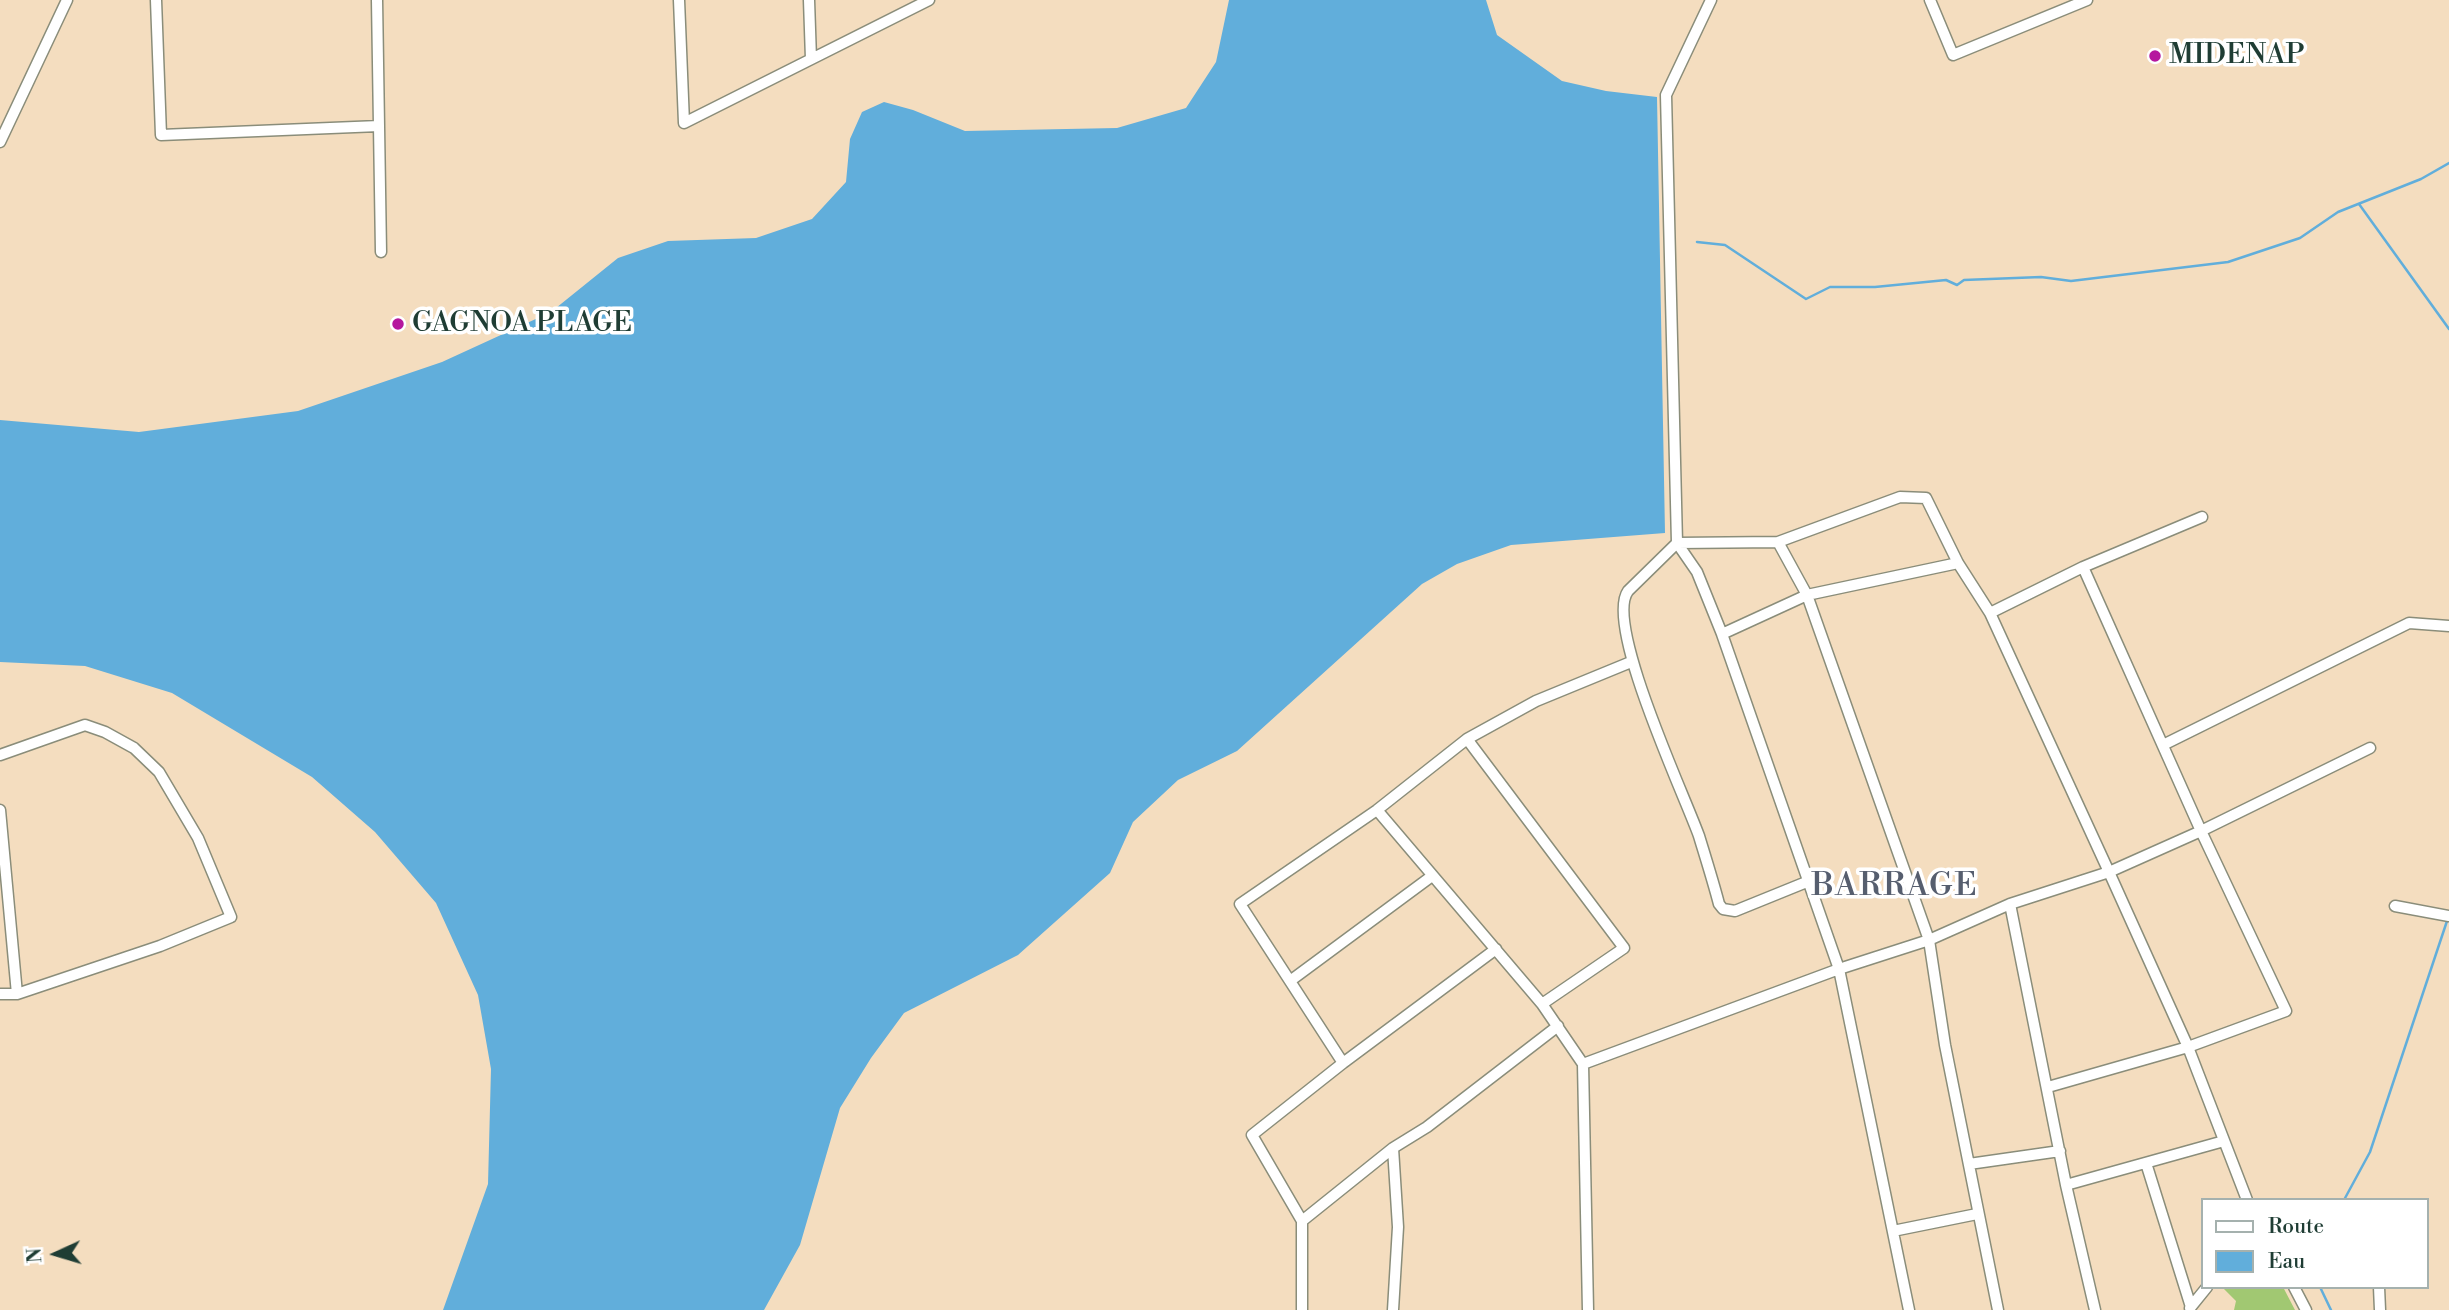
<!DOCTYPE html>
<style>
body{margin:0}
#map{position:relative;width:2449px;height:1310px;overflow:hidden;background:#f4ddbf;font-family:"Libre Bodoni",serif}
canvas{display:block}
.legend{position:absolute;left:2201px;top:1198px;width:228px;height:91px;box-sizing:border-box;background:#fff;border:2px solid #a5b1ae;margin:0;padding:9px 12px;list-style:none;font-size:21px;color:#1f3d34}
.legend li{display:flex;align-items:center;gap:14px;height:35px}
.legend b{width:35px;border:2px solid #a5b1ae}
.north{position:absolute;left:21px;top:1219px;width:70px;height:70px;-webkit-text-stroke:5px #fff;paint-order:stroke;rotate:266deg;font-size:19px;font-weight:700;line-height:28px;text-align:center;color:#1f3d34}
.north::after{content:'';display:block;margin:auto;width:24px;height:32px;background:#1f3d34;clip-path:polygon(50% 0,100% 100%,50% 72%,0 100%)}
</style>
<div id="map">
<canvas width="2449" height="1310"></canvas>
<ul class="legend">
<li><b style="height:9px;background:#fff"></b>Route</li>
<li><b style="height:19px;background:#61aedb"></b>Eau</li>
</ul>
<div class="north">N</div>
</div>
<script>
const ctx = document.querySelector('canvas').getContext('2d');
ctx.lineJoin = 'round';
function paint(path, color) { ctx.fillStyle = color; ctx.fill(path, 'evenodd'); }
function stroke(path, color, width, dash) { ctx.strokeStyle = color; ctx.lineWidth = width; ctx.lineCap = dash ? 'butt' : 'round'; ctx.setLineDash(dash || []); ctx.stroke(path); }
function drawText(font, color, halo, rows, align = 'center') {
  ctx.font = font + ' "Libre Bodoni",serif'; ctx.lineWidth = 7; ctx.setLineDash([]); ctx.textBaseline = 'middle'; ctx.strokeStyle = halo; ctx.fillStyle = color; for (const [text, x, y, turn = 0] of rows) {
    ctx.save(); ctx.translate(x, y); ctx.rotate((+turn || 0) * Math.PI / 180); ctx.textAlign = isNaN(turn) ? turn : align; if (halo) ctx.strokeText(text, 0, 0); ctx.fillText(text, 0, 0); ctx.restore();
  }
}
const green = new Path2D(`
 M2222,1287h61l12,23h-61l2,-9z`);
const water = new Path2D(`
 M1229,0h257l11,35 65,46 44,10 51,6 8,436 -154,12 -54,19 -35,20 -185,167 -59,29 -45,42 -23,51 -92,82 -114,58 -33,45 -31,50 -40,137 -36,65h-321l45,-126 3,-115 -13,-74 -42,-92 -61,-71 -63,-55 -140,-84 -87,-27 -85,-4v-242l139,12 159,-21 144,-49 109,-50 67,-54 50,-17 88,-3 56,-19 34,-37 4,-43 12,-27 22,-10 29,8 52,21 152,-3 69,-20 30,-46z`);
const stream = new Path2D(`
 M2359,204l90,125
 M1697,242l28,3 81,54 24,-12h45l71,-7 11,5 7,-5 77,-3 30,4 157,-19 72,-24 38,-26 83,-33 28,-16
 M2344,1200l26,-48 78,-234
 M2320,1287l11,23`);
const minor = new Path2D(`
 M156,0l5,135 218,-9
 M377,0l4,252
 M679,0l5,123 245,-123
 M809,0l2,59
 M1711,0l-45,95 11,448 101,-1 29,53 122,345 16,105 53,265
 M1930,0l23,55 134,-55
 M0,142l67,-142
 M1778,542l122,-45 26,1 32,65 32,50 119,259 79,175 59,153
 M1990,613l93,-46 119,-50
 M1722,634l85,-39 151,-32
 M1467,739l69,-38 95,-39
 M2163,745l246,-122 40,3
 M0,755l85,-30 20,7 29,16 25,24 39,66 33,79 -71,29 -143,48h-17
 M0,810l17,184
 M1377,810l165,194 41,60 5,246
 M1809,881l-74,30 -12,-2 -4,-5c-6,-23 -13,-45 -20,-68 -15,-42 -95,-212 -71,-245l49,-48 20,29 25,62 117,335 70,341
 M2010,904l56,281 29,125
 M2395,906l54,10
 M1290,981l142,-105
 M1343,1063l-103,-159 137,-94 90,-71 157,209 -82,56
 M1583,1064l256,-95 90,-29 81,-36 99,-32 92,-41 169,-83
 M2048,1087l140,-40 98,-36 -85,-180 -118,-264
 M2146,1163l45,144
 M1969,1164l91,-13
 M2066,1185l158,-44
 M1302,1221l91,-73 34,-21 131,-101
 M1893,1231l84,-17
 M2294,1287l12,23
 M2379,1287l1,23
 M2190,1308l17,-21
 M1302,1310v-89l-50,-86 91,-72 153,-114
 M1393,1310l5,-83 -5,-79`);
const markers = [
 [2155,56,7,"#b5179e"],
 [398,324,7,"#b5179e"]
];
const poiNames = [
 ["MIDENAP",2169,56],
 ["GAGNOA PLAGE",412,324]
];
const quarterNames = [
 ["BARRAGE",1895,887]
];
paint(green, '#a1c872');
paint(water, '#61aedb');
stroke(stream, '#61aedb', 2.5);
stroke(minor, '#8a8d7a', 13);
stroke(minor, '#fff', 10);
for (const [x, y, r, color] of markers) { const dot = new Path2D(); dot.arc(x, y, r, 0, 2 * Math.PI); ctx.fillStyle = color; ctx.fill(dot); stroke(dot, '#fff', 2.5); }
drawText('28px', '#1f3d34', '#fff', poiNames, 'left');
ctx.letterSpacing = '2px';
drawText('32px', '#565e6e', '#fff', quarterNames);
ctx.letterSpacing = '0px';
</script>
